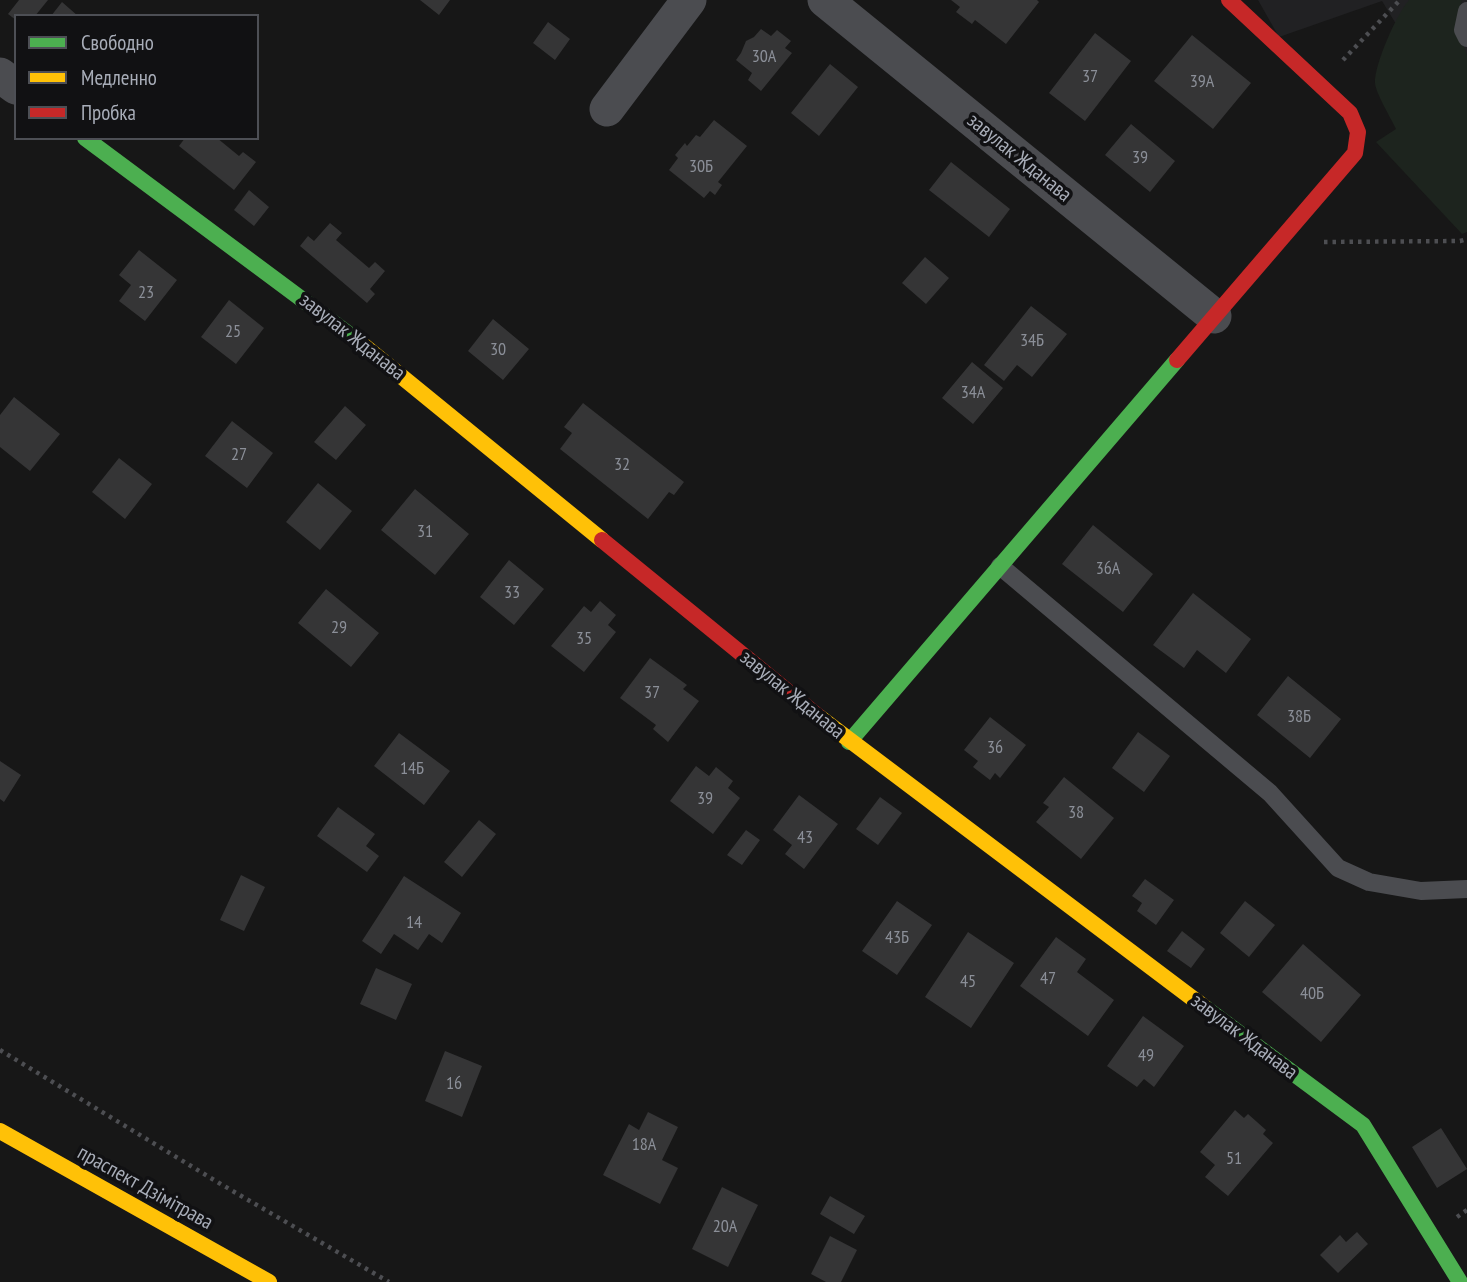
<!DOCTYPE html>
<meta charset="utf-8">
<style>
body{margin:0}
#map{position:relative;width:1467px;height:1282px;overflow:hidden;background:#171717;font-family:"PT Sans Narrow",sans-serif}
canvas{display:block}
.legend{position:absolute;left:14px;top:14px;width:245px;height:126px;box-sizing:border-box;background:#111113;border:2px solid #4d4f55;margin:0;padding:9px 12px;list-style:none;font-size:21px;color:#a8adb8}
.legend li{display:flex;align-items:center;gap:14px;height:35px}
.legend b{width:35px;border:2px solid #4d4f55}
</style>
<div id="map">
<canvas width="1467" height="1282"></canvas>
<ul class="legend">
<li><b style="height:9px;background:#4caf50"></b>Свободно</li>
<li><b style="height:9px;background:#ffc107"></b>Медленно</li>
<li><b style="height:9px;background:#c62828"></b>Пробка</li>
</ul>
</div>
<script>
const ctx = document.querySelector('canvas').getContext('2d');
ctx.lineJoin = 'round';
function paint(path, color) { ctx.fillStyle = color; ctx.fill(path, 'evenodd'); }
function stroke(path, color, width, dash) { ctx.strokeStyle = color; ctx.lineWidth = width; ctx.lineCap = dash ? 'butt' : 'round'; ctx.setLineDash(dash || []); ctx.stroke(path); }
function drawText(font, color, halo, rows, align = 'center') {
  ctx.font = font + ' "PT Sans Narrow",sans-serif'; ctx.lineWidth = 7; ctx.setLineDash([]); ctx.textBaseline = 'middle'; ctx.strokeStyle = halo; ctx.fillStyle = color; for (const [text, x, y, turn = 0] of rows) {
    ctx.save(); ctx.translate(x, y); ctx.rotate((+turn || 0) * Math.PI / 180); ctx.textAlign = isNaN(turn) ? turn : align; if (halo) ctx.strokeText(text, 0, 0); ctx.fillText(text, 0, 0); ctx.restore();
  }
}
const built = new Path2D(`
 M1258,0h209v140l-85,-139 -103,36z`);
const green = new Path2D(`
 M1409,0h53l-6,24 11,31v177l-5,2 -86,-92 20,-13c-5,-11 -20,-35 -21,-46 -1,-18 22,-70 34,-83z`);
const building = new Path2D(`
 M19,0h29l-13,16h-19v4l-8,-6z
 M420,0h30l-11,15z
 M951,0h86l2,2 -33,42 -31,-24 -3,4 -16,-12 4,-5z
 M62,2l16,14h-27z
 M548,22l22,17 -15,21 -22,-17z
 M761,29l10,7 6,-6 14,11 -6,7 7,5 -31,38 -13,-11 4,-7 -16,-13 5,-7 5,-12 8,-4z
 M1095,33l36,28 -46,60 -36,-28z
 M1192,35l59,48 -38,46 -59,-48z
 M830,64l28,23 -39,49 -28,-23z
 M714,120l33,26 -29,36 4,3 -7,10 -5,-4 -6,7 -35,-28 9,-12 -3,-3 10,-12 2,3 9,-11 4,2z
 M1131,124l44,37 -25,31 -45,-37z
 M185,138h32l22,18 4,-4 13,10 -22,28 -55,-44z
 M951,162l59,47 -21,28 -60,-47z
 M249,190l20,17 -15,19 -20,-16z
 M330,223l12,10 -6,7 33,28 6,-6 10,9 -15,18 5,5 -8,9 -67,-57 8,-10 6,5z
 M139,250l38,30 -32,41 -26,-20 12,-16 -12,-10z
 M925,257l24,21 -23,26 -24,-21z
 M229,300l35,28 -28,36 -35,-27z
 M1031,306l36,28 -35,43 -15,-12 -13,16 -20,-16z
 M493,319l36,30 -26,31 -35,-29z
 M972,362l31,26 -30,36 -31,-26z
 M14,397l46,37 -30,37 -30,-24v-32z
 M583,403l101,79 -10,13 -5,-3 -21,27 -88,-70 12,-16 -8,-6z
 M345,406l21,19 -30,35 -22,-18z
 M232,421l41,32 -26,35 -42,-32z
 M119,458l33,26 -27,35 -33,-27z
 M318,483l34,28 -32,39 -34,-28z
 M415,489l54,45 -34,41 -54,-45z
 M1093,525l60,49 -30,38 -61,-48z
 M509,560l35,29 -30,36 -34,-28z
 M326,589l53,44 -28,34 -53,-44z
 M1193,593l58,46 -25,34 -29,-23 -13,18 -31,-23z
 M600,601l16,14 -8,10 8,7 -32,40 -33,-26 33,-40 7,6z
 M650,658l37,27 -4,4 16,12 -31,41 -15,-13 3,-4 -36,-27z
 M1288,676l53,43 -31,39 -53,-43z
 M990,717l36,28 -26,33 -5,-5 -5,7 -17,-13 5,-6 -14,-11z
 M1138,732l32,24 -26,36 -32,-24z
 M399,733l51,38 -26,34 -50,-39z
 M0,761l21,14 -17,27 -4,-3z
 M696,766l13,10 7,-9 17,14 -5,7 12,10 -27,36 -43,-33z
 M1064,777l50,41 -33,41 -45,-37 13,-15 -6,-4z
 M799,795l39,29 -34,45 -19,-15 7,-9 -19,-15z
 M880,797l22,16 -24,32 -22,-16z
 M338,807l37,27 -9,12 13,10 -12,16 -50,-36z
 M479,820l17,14 -34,43 -18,-15z
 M746,830l14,10 -18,25 -15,-10z
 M241,875l24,12 -21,44 -24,-11z
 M404,876l57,37 -19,30 -13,-9 -11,16 -24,-16 -13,20 -19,-13z
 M1145,879l29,21 -18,25 -19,-14 5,-8 -10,-7z
 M897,901l35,24 -35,50 -35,-24z
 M1245,901l30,24 -26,32 -29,-24z
 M1182,931l23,18 -14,19 -24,-17z
 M968,932l46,31 -43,65 -46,-31z
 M1056,937l30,22 -9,13 37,28 -26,36 -68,-50z
 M1303,944l58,51 -40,47 -59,-50z
 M376,968l36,16 -16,36 -36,-16z
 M1143,1016l41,30 -30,41 -10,-8 -7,8 -30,-21z
 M445,1051l37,15 -20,51 -37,-16z
 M1235,1110l9,8 4,-4 18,16 -3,4 10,9 -45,53 -23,-19 10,-12 -15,-13z
 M648,1112l30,15 -16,33 16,8 -18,36 -57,-29 26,-51 10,6z
 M1441,1128l26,41 -30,19 -25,-41z
 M722,1187l36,18 -30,62 -36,-18z
 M830,1196l35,20 -11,18 -34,-20z
 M1357,1232l11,12 -30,29 -18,-18 20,-20 6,7z
 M830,1236l27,14 -16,32h-15l-15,-8z`);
const path = new Path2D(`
 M1343,60l57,-60
 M1324,242l136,-1 7,-2
 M0,1050l219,133 170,99
 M1457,1217l10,-7`);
const lane = new Path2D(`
 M1467,11l-4,19 4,8
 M1000,566l270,227 68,75 31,14 52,9 46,-2`);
const street = new Path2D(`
 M825,0l389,316
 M0,75l16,12
 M607,109l82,-109`);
const fast = new Path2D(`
 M85,138l273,203
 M849,742l328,-382
 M1204,1007l159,118 97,157`);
const slow = new Path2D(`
 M358,341l244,199
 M819,717l385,290
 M0,1131l269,151`);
const jam = new Path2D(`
 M1177,360l178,-207 3,-21 -8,-19 -121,-113
 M602,540l217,177`);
const numberNames = [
 ["30А",764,57],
 ["37",1090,77],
 ["39А",1202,82],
 ["39",1140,158],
 ["30Б",701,167],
 ["23",146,293],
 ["25",233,332],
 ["34Б",1032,341],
 ["30",498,350],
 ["34А",973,393],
 ["27",239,455],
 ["32",622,465],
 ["31",425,532],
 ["36А",1108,569],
 ["33",512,593],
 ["29",339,628],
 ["35",584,639],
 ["37",652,693],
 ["38Б",1299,717],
 ["36",995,748],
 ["14Б",412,769],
 ["39",705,799],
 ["38",1076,813],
 ["43",805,838],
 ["14",414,923],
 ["43Б",897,938],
 ["47",1048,979],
 ["45",968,982],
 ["40Б",1312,994],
 ["49",1146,1056],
 ["16",454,1084],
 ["18А",644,1145],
 ["51",1234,1159],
 ["20А",725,1227]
];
const streetNames = [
 ["завулак Жданава",1019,158,39],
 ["завулак Жданава",352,337,38],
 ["завулак Жданава",792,695,39],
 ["завулак Жданава",1244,1037,37],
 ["праспект Дзімітрава",145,1188,29]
];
paint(built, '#212123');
paint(green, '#1d241e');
paint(building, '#353536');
stroke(path, '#4d4e52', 4.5, [3.5, 5]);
stroke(lane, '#4b4c50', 18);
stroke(street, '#4b4c50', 35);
stroke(fast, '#4caf50', 16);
stroke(slow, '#ffc107', 16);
stroke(jam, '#c62828', 16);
drawText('18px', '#8b8f98', null, numberNames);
drawText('21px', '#a8adb8', '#111113', streetNames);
</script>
